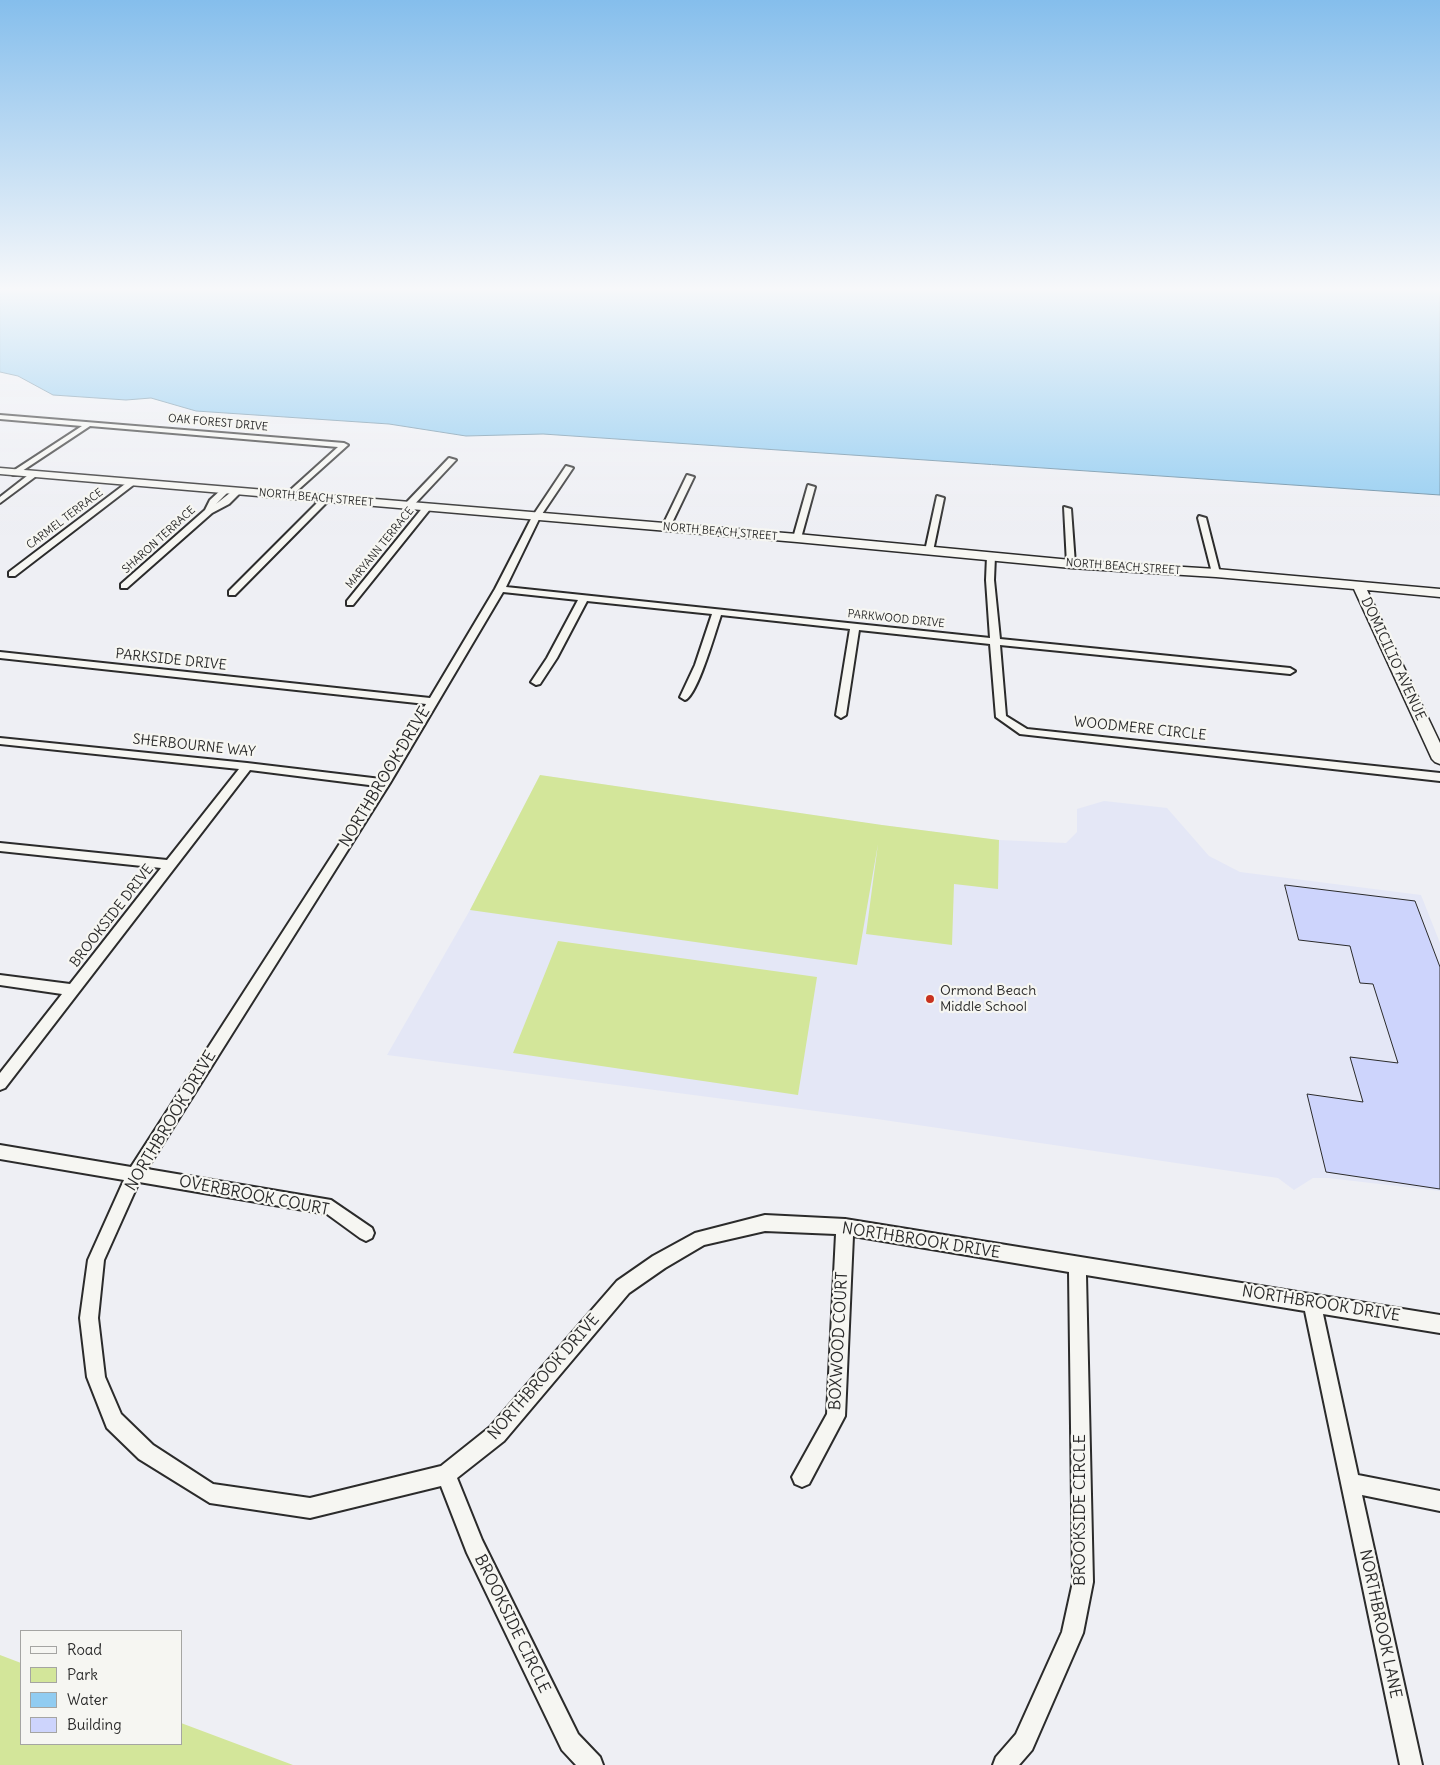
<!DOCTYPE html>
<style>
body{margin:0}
#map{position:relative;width:1440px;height:1765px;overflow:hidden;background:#eeeff4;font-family:Delius,sans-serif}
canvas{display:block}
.legend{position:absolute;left:20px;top:1630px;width:162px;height:115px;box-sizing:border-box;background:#f6f6f2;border:1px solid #a5a5a2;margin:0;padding:6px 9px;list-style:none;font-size:15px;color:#2b2b2b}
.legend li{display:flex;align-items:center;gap:10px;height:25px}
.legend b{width:25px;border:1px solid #a5a5a2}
</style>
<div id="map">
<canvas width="1440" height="1765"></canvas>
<ul class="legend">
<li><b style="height:6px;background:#f6f6f2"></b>Road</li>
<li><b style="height:14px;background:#d3e69a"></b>Park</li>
<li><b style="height:14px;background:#91ccf1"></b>Water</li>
<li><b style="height:14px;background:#cdd4fc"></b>Building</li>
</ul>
</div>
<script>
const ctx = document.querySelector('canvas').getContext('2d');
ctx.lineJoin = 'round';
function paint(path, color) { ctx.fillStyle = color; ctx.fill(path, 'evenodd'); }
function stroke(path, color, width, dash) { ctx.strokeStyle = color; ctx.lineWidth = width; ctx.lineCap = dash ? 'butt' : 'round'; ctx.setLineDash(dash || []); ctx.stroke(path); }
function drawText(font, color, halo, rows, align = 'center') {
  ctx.font = font + ' Delius,sans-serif'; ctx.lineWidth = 4.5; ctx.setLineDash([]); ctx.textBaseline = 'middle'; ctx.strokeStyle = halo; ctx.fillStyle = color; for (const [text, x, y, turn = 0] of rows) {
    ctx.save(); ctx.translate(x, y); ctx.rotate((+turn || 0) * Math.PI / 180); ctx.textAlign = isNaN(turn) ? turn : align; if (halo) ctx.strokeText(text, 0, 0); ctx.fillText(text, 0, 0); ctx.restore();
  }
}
const built = new Path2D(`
 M540,775l342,50 117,15 67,3 11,-11v-23l27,-8 63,7 42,48 31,16 181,23 19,48v248l-112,-13h-15l-19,12 -16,-12 -401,-59 -490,-64 83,-145z`);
const green = new Path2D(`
 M540,775l342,50 117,15 -1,49 -44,-5 -2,61 -86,-11 12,-90 -21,121 -387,-55z
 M558,941l259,36 -19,118 -285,-42z
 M0,1655l21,8v81h160v-21l112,42h-293z`);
const water = new Path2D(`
 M0,288h1440v207l-897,-61 -77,2 -77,-12 -193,-13 -45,-13 -25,2 -73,-5 -35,-19 -18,-4z`);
const building = new Path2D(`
 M1285,885l130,16 25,66v222l-114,-17 -19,-78 56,8 -13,-45 48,6 -25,-79 -13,-1 -10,-37 -51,-6z`);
const street = new Path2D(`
 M0,415l344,28 4,2 -59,53 -4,-2 1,-2 52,-47 -248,-21 -74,49h-3v-4l69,-45 -82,-7z
 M449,458l7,2 -45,48h-6v-4z
 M566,466l7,2 -33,49 -34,70 484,51 -4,-58 1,-24 4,-3 4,3 -1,24 6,59 290,29 5,3 -5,3 -290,-29 6,71 21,13 413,44v8l-420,-47 -24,-17 -6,-73 -131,-14 -13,85 -5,3 -5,-3 14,-86 -129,-14c-5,15 -24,82 -36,85l-5,-3 15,-32 17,-51 -125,-13 -30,57 -17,26 -4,1 -5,-3 16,-24 31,-58 -75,-8 -113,191 -243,386 184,31 41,28 2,5 -2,5 -6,3 -6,-3 -33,-24 -188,-32 -35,78 -6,58 7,59 16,37 32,31 60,39 97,14 131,-32 49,-39 127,-146 36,-25 42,-23 70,-18 80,4 595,96v18l-117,-19 35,161 82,16v20l-78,-16 60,270h-22l-95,-454 -219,-36 7,307 -10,51 -51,117 -13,15h-26l3,-8 20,-23 46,-102 11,-50 -4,-310 -216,-36 -8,180 -36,68 -7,3 -7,-3 -3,-7 35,-63 9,-180 -71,-3 -61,14 -39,23 -36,25 -125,148 -47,37 25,62 96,194 22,23 3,8h-27l-14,-15 -95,-197 -26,-67 -131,32 -100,-15 -71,-44 -32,-31 -20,-51 -7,-59 8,-58 36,-80 -124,-21v-14l131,22 246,-381 -127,-16 -245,318 -5,2v-17l62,-79 -62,-9v-10l70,9 91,-116 -161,-17v-8l167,17 72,-91 -239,-25v-6l247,25 134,16 45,-75 -426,-46v-6l430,46 65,-109 37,-72z
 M32,472l7,2 -39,29v-6z
 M687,475l7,2 -24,50 -7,2 -1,-2z
 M129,481l7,2 -121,93h-6v-4z
 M808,485l7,2 -14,51 -4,3 -4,-3z
 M223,488l7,2 -14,14 19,-15 7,2 -13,13 -17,9 -85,75h-6v-4l84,-74 5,-10z
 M937,496l7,2 -11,53 -4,3 -4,-3z
 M323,497l7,2 -95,96h-6v-4z
 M424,506l7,2 -78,97h-6v-4z
 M1064,507l7,2 4,55 -4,3 -4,-3z
 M1199,516l7,2 14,55 -1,2 -3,1 -4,-3 -14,-55z`);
const secondary = new Path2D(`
 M0,468l797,66 274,26 145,9 224,20v8l-73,-7 73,153v21l-5,-2 -3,-3 -78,-170 -138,-12 -145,-9 -274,-26 -797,-68z`);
const markers = [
 [930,999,5,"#c8321e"]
];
const farStreetnames = [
 ["OAK FOREST DRIVE",218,423,5],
 ["NORTH BEACH STREET",316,498,5],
 ["CARMEL TERRACE",65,519,-37],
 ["NORTH BEACH STREET",720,532,5],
 ["SHARON TERRACE",159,540,-42],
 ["MARYANN TERRACE",380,548,-51],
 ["NORTH BEACH STREET",1123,567,4],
 ["PARKWOOD DRIVE",896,619,6]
];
const streetNames = [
 ["DOMICILIO AVENUE",1393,659,65],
 ["PARKSIDE DRIVE",171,660,6],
 ["WOODMERE CIRCLE",1140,729,6],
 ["SHERBOURNE WAY",194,746,6],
 ["BROOKSIDE DRIVE",112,916,-52]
];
const poiNames = [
 ["Ormond Beach",940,991],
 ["Middle School",940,1007]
];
const nearStreetnames = [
 ["NORTHBROOK DRIVE",385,777,-59],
 ["NORTHBROOK DRIVE",171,1121,-59],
 ["OVERBROOK COURT",254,1196,11],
 ["NORTHBROOK DRIVE",921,1241,9],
 ["NORTHBROOK DRIVE",1321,1304,9],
 ["BOXWOOD COURT",839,1341,-87],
 ["NORTHBROOK DRIVE",544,1377,-49],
 ["BROOKSIDE CIRCLE",1080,1510,-90],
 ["BROOKSIDE CIRCLE",512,1624,64],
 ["NORTHBROOK LANE",1380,1624,78]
];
paint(built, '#e4e7f6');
paint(green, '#d3e69a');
paint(water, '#91ccf1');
stroke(water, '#688ca2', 1);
paint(building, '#cdd4fc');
stroke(building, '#2b2b2b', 1);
stroke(street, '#2b2b2b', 4);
stroke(secondary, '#2b2b2b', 3);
paint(street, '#f6f6f2');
paint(secondary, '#f6f6f2');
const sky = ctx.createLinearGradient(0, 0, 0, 535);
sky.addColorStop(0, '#85beec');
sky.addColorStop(0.54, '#f7f8fa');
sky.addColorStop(1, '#f7f8fa00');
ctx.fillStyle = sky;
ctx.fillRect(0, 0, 1440, 535);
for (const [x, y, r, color] of markers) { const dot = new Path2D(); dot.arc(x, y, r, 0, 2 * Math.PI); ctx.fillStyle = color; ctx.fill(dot); stroke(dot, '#f6f6f2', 2); }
drawText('11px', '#2b2b2b', '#f6f6f2', farStreetnames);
drawText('14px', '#2b2b2b', '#f6f6f2', streetNames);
drawText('14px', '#2b2b2b', '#f6f6f2', poiNames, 'left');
drawText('16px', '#2b2b2b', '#f6f6f2', nearStreetnames);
</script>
